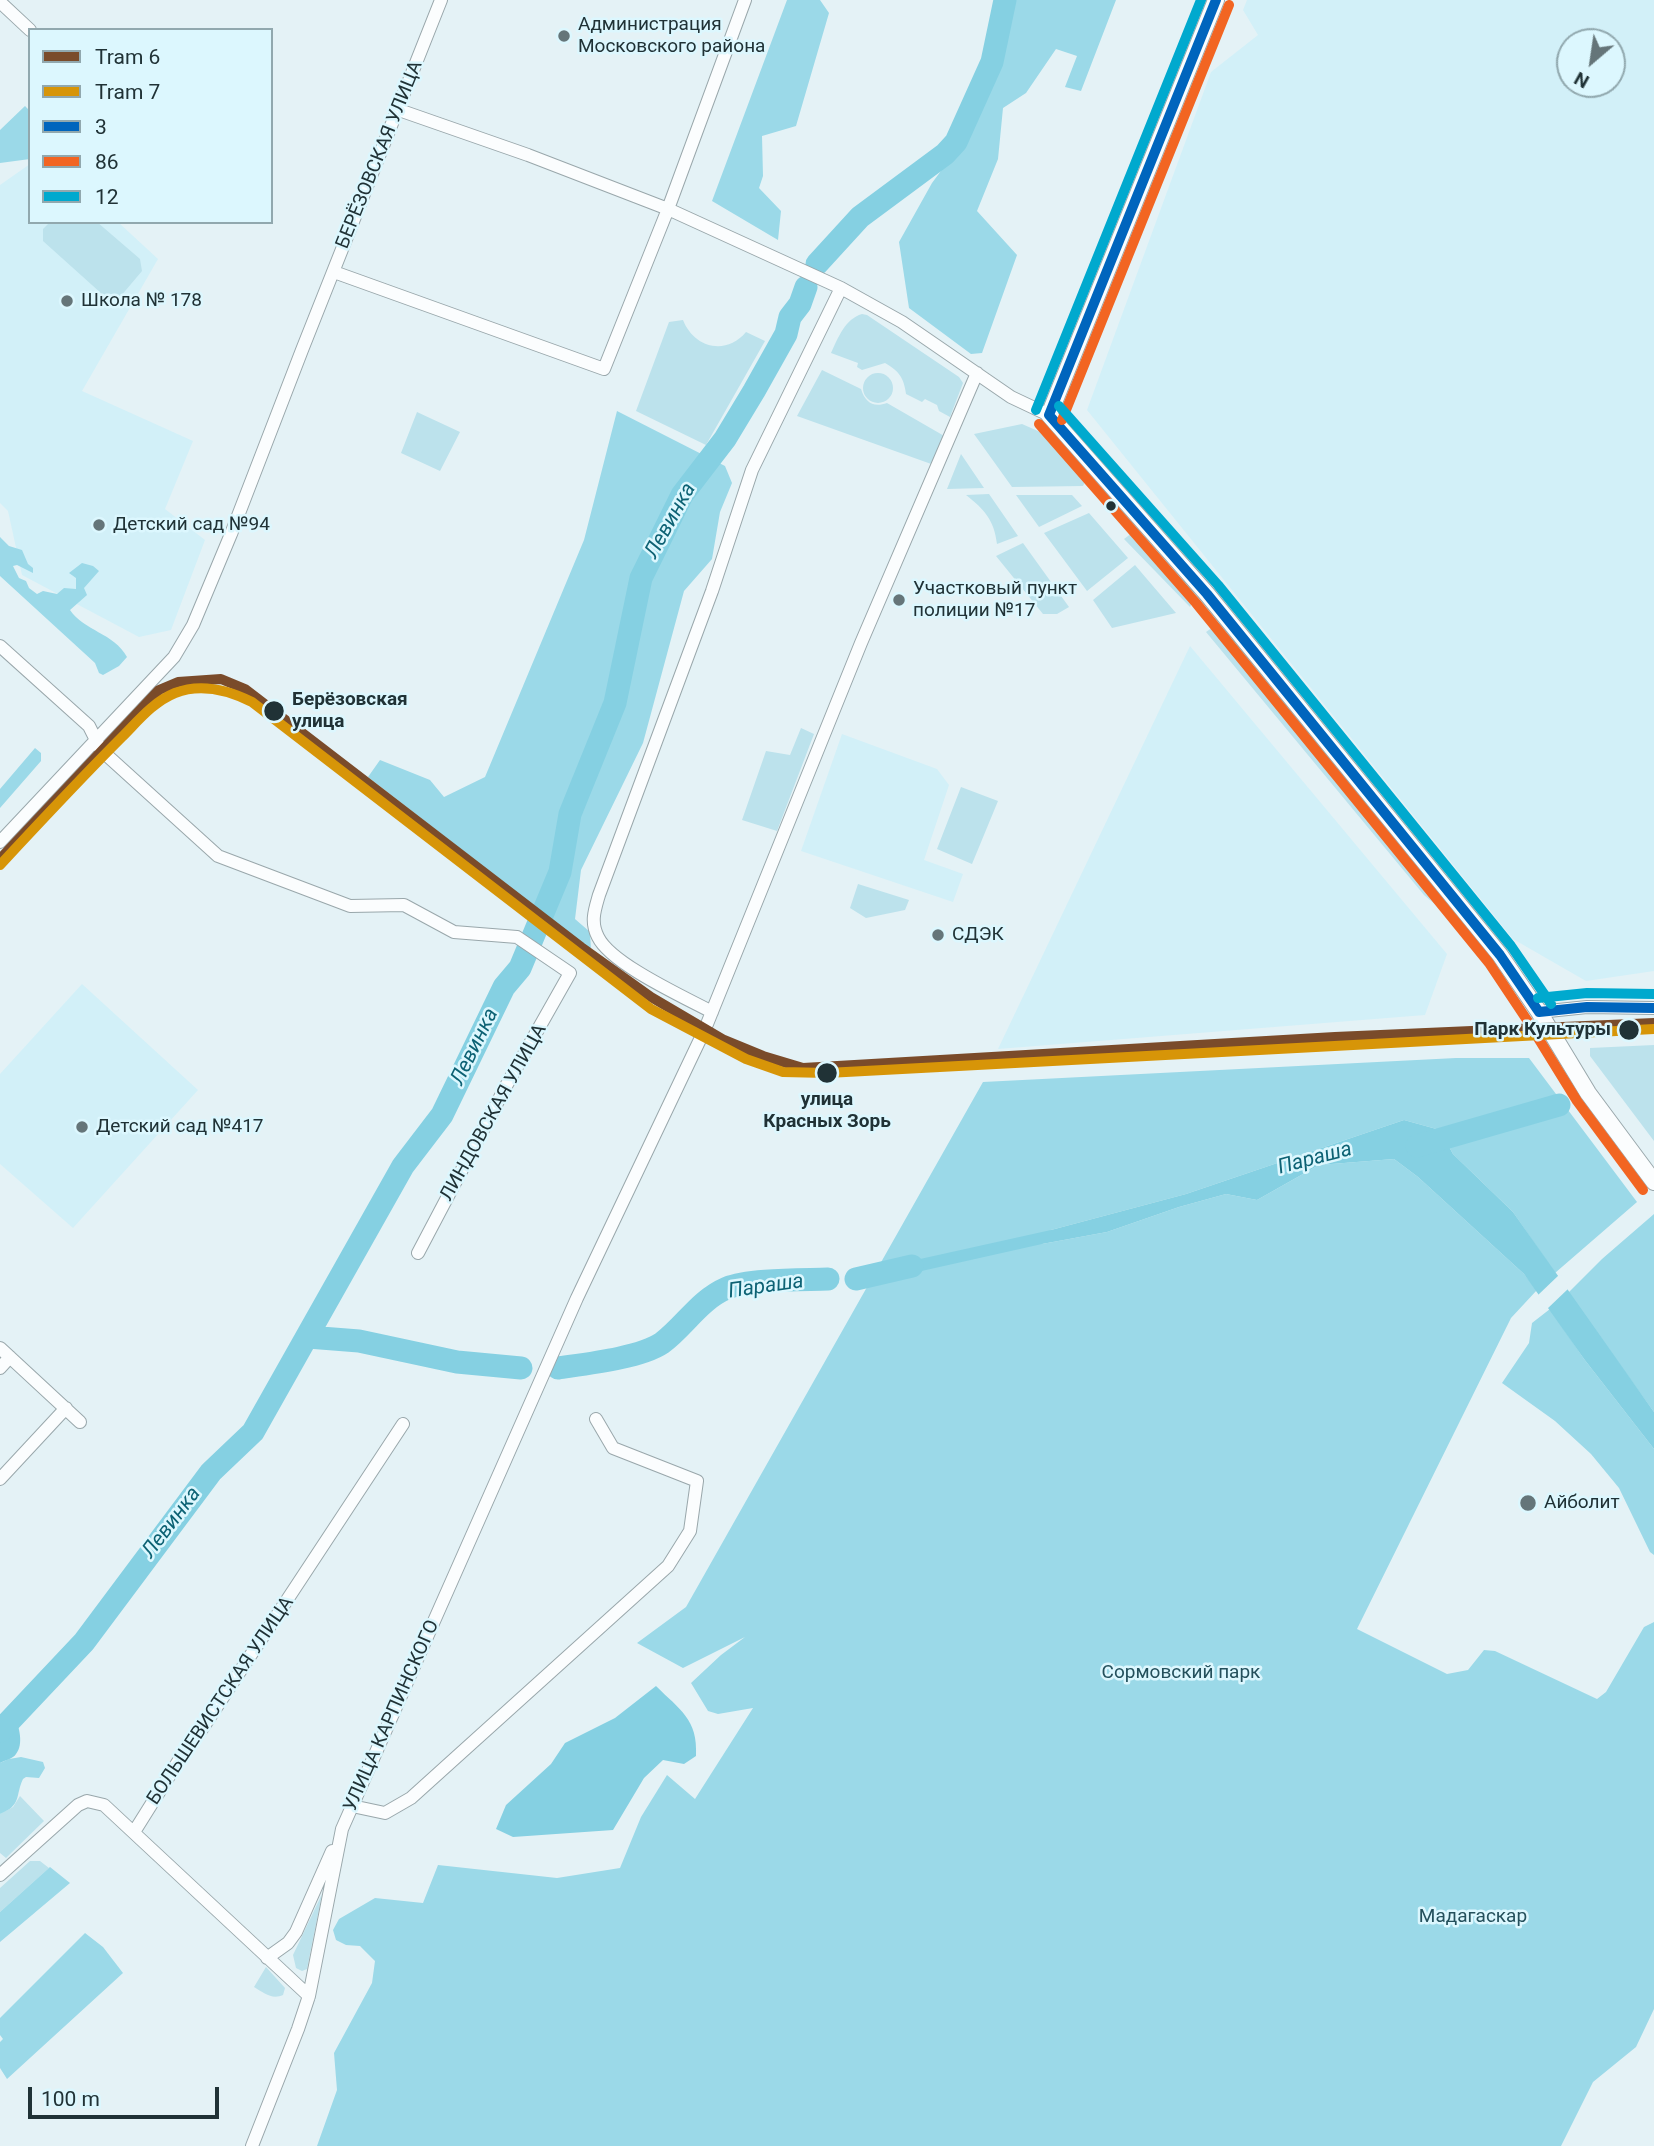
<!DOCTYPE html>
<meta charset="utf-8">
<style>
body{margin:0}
#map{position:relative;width:1654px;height:2146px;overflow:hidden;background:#e4f2f6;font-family:Roboto,sans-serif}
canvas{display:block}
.legend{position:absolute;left:28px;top:28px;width:245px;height:196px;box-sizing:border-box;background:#dcf7fe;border:2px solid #91a8ae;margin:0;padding:9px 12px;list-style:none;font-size:21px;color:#203236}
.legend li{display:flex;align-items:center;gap:14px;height:35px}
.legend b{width:35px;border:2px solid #91a8ae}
.north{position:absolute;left:1556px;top:28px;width:70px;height:70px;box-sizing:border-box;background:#dcf7fe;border:2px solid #91a8ae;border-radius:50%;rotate:209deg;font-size:19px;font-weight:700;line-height:28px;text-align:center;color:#203236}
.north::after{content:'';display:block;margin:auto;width:24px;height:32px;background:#657579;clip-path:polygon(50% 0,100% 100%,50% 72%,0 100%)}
.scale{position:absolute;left:28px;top:2087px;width:191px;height:32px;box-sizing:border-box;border:4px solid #203236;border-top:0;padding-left:9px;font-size:21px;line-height:24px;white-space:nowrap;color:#203236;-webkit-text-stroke:5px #dcf7fe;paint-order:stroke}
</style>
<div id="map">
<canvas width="1654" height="2146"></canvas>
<ul class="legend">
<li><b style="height:9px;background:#7a4b2a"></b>Tram 6</li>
<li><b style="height:9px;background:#d79508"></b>Tram 7</li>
<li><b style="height:9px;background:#0065bd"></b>3</li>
<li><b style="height:9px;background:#f26522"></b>86</li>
<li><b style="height:9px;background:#00a9ce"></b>12</li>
</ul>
<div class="north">N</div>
<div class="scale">100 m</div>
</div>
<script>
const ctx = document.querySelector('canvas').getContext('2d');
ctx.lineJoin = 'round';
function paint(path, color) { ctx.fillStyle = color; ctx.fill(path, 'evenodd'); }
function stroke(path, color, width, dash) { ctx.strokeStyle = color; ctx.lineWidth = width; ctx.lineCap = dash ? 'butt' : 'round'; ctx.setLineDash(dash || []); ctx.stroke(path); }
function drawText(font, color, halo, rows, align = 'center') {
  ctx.font = font + ' Roboto,sans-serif'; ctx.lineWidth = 5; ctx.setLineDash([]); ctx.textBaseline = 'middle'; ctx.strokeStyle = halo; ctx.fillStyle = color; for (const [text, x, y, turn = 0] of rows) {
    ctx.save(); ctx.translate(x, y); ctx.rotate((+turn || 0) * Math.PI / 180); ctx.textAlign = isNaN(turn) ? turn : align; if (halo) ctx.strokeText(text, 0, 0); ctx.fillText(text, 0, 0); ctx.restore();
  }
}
const built = new Path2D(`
 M1247,0h407v971l-68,10 -73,-42 -426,-529 124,-338 47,-37 -15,-25zM1570,42h42v42h-42z
 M30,164v58h88l40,37 -76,132 111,50 -28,68 40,31 -34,90 -32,7 -117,-62 -14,-64 -8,-8v-318z
 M1190,646l257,308 -22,61 -427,34z
 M842,734l95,35 12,16 -25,75 39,14 -10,28 -152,-51z
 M82,984l116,106 -125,138 -73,-64v-90z`);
const green = new Path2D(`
 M50,222h47l43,37 2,12 -22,26 -9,2 -9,-5 -59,-53v-12z
 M862,314l5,1 92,62 4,6 -13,34 -11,-6 -2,-6 -12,-6 -3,3 -16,-8c-2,-16 -7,-23 -21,-31l-23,7 -5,-3 1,-4 -27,-10c7,-15 14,-34 31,-39z
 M683,320c11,28 43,36 63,12l19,9 -59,104 -70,-34 33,-89z
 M822,370l39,19c4,13 12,19 26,14l59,34 -12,28 -137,-49z
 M863 388a15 15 0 1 1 30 0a15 15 0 1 1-30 0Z
 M417,412l43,20 -20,39 -39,-18z
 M1022,424l25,11 38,47 -2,4 -71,1 -38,-53z
 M961,454l23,34 -37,1z
 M989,494l29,42 -21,8c-3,-24 -12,-34 -31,-49z
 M1016,495h56l10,11 -43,21z
 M1089,513l39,45 -41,33 -43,-58z
 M1132,533l7,2 55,56 1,7 -5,9 -66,-68z
 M1023,543l46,64 -12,7h-14l-47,-58z
 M1135,565l41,48 -64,15 -19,-28z
 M1220,622l251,311 -1,1 -46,-39 -218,-263z
 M801,728l13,6 -37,97 -35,-11 24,-69 24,4z
 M961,787l37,14 -26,63 -35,-15z
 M858,884l51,16 -4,10 -39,8 -16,-10z
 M1654,1045v96l-64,-85v-8z
 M20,1796l24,25 -38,37 -6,-5v-39l13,-7z
 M30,1861h10l9,7 -49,44v-24z
 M322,1894l-15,75 -5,2 -6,-3 -3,-13z
 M266,1967l19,21 -2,7c-11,5 -19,-2 -29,-8z`);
const forest = new Path2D(`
 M787,0h33l9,13 -33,113 -34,10 1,40 -4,12 22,23 -3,29 -66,-39z
 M1010,0h106l-35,91 -16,-4 12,-31 -21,-7 -30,44 -23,15 -5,51 -21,52 40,44 -35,98 -11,1 -62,-46 -10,-66 33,-59 29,-39 37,-82z
 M25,106l5,5v48l-30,4v-33z
 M617,411l108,55 7,17 -12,29 -8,47 -28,32 -41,152 -62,127 -6,49 15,13 1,18 -223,-173 12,-17 50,20 14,17 41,-20 99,-237z
 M0,537l9,9 13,4 6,14 5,4v5l-16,-8 -4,1 6,12 7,3 3,7 8,6 6,-3 14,3 7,-6 12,1v-11l-7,-5 13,-10 11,3 6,5 -15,17 3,7 -17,15c14,21 44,23 57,47l-8,9 -16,9 -4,-2 -4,-10 -95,-87z
 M35,748l6,5v8l-41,47v-19z
 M1456,1058h73l108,144 -82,71 -42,-61 -60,-58 -13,-24 -36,-10 -218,74 -135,36 -9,14 65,-12 72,-25 47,-13 31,6 62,-35 75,-6 24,18 106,97 13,16 -26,28 -154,311 90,45 21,-4 16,-20 11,1 102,48 9,-7 38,-65 10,-5v387l-18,38 -43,35 -32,64h-1244l20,-56 -3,-37 38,-70 3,-22 -15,-15 -14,-1 -10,-5 -3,-10 6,-11 36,-21 48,5 15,-38 119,13 63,-10 21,-51 26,-42 28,24 58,-91 -35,6 -10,-3 -17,-28 30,-28 24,-18 -62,31 -46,-25 49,-36 297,-525z
 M1654,1214v198l-86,-119 34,-34z
 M1550,1309l34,50 70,90v106l-4,-3 -31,-64 -28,-34 -36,-33 -53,-38 27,-40 3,-20z
 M21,1757l22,5 2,6 -6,10 -13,-1 -3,2c-8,17 -1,26 -23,35v-51l9,-4z
 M50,1867l20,16 -70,59v-30z
 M85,1933l18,14 20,26 -116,106 -7,-11v-26l3,-3 -3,-4v-17z`);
const water = new Path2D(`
 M1404,1120l36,10 13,24 60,58 141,200v37l-70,-90 -60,-85 -106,-97 -24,-18 -75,6 -62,35 -31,-6 -47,13 -72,25 -65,12 -165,37 7,-14 167,-37 135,-36z
 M656,1686c24,24 42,33 40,70l-12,8 -21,-4 -19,18 -31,52 -100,7 -17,-8 10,-24 45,-41 14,-21 50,-25z
 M7,1716l8,1c4,10 9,27 1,37 -3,5 -11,6 -16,9v-44z`);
const pier = new Path2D(`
 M1560,1274l9,14 -23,22 -9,-14z`);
const river = new Path2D(`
 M817,264l43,-47 85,-63 11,-12 36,-80 13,-62
 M1417,1146l142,-41
 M856,1279l56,-13
 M308,1337l51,4 98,21 64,6
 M558,1368c27,-4 82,-10 104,-25 23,-17 37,-43 65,-55 22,-9 76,-8 101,-9
 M0,1731l84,-89 127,-170 42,-40 150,-266 39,-51 62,-128 16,-19 40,-96 10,-58 45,-111 26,-125 41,-83 43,-56 29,-48 32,-57 4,-17 10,-13 6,-17`);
const minor = new Path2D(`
 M745,0l-77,209 173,79 61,34 109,75 38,18
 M0,2l30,28
 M334,272l270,97 64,-160 -140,-54 -129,-45
 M0,646l89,80 12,24 117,106 132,50 54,-1 50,27 63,5 53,36 -64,113 -88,167
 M0,842l174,-185 19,-32 38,-91 71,-184 139,-350
 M712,1012c-28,-15 -101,-48 -114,-75 -8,-15 -3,-28 1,-42l113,-304 40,-121 89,-182
 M1539,1012l48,-5 67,1
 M0,1348l80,74
 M0,1368l10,-11
 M0,1479l66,-71
 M352,1806l33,7 26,-15 257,-232 22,-35 7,-50 -84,-33 -17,-29
 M134,1832l47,-75 23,-31 199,-302
 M0,1875l78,-70 9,-4 17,4 205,191
 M267,1958l21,-15 8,-11 36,-81
 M252,2146l46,-117 11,-33 33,-167 235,-531 128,-269 156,-386 116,-270`);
const major = new Path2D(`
 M1216,0l-167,415 158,179 293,361 39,57 49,81 66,89`);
const bus1 = new Path2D(`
 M1049,415l158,179 293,361 39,57
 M1049,415l167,-415
 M1539,1012l48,-5 67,1`);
const bus2 = new Path2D(`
 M1062,420l167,-415
 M1039,424l157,179 293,360 38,57 50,81 66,89`);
const bus3 = new Path2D(`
 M1059,406l159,179 293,361 40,58
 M1036,410l165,-410
 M1538,998l49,-5 67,1`);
const tram1 = new Path2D(`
 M0,859l159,-169 19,-8 43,-3 24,10 336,258 70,50 73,43 39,16 40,12 532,-31 319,-14`);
const tram2 = new Path2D(`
 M0,865c40,-43 80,-86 122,-128 16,-16 31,-35 53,-44 26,-10 53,-3 77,9l399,307 95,50 37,13 44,1 827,-44`);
const markers = [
 [564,36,7,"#657579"],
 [67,301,7,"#657579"],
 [1111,506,6,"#203236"],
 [99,525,7,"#657579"],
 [899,600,7,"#657579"],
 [274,711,11,"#203236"],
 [938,935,7,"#657579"],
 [1629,1030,11,"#203236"],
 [827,1073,11,"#203236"],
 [82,1127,7,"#657579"],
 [1528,1503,9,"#657579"]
];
const poiNames = [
 ["Администрация",578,25],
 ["Московского района",578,47],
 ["Школа № 178",81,301],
 ["Детский сад №94",113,525],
 ["Участковый пункт",913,589],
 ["полиции №17",913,611],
 ["СДЭК",952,935],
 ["Детский сад №417",96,1127],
 ["Айболит",1544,1503]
];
const streetNames = [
 ["БЕРЁЗОВСКАЯ УЛИЦА",380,155,-68],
 ["ЛИНДОВСКАЯ УЛИЦА",494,1113,-61],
 ["БОЛЬШЕВИСТСКАЯ УЛИЦА",221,1701,-56],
 ["УЛИЦА КАРПИНСКОГО",392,1716,-66]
];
const stopNames = [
 ["Берёзовская",292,700],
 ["улица",292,722],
 ["Парк Культуры",1611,1030,"right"],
 ["улица",827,1100,"center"],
 ["Красных Зорь",827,1122,"center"]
];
const parkNames = [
 ["Сормовский парк",1181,1673],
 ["Мадагаскар",1473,1917]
];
const waterNames = [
 ["Левинка",671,521,-61],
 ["Левинка",475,1047,-64],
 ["Параша",1315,1159,-15],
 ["Параша",766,1287,-8],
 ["Левинка",172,1523,-53]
];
paint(built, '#d2f0f8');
paint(green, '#bce2ec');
paint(forest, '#9bd9e8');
paint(water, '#85d0e2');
paint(pier, '#e4f2f6');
stroke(river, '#85d0e2', 23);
stroke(minor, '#99a7ab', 14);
stroke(major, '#99a7ab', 18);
stroke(minor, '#fbfdfe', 12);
stroke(major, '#fbfdfe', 16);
stroke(bus1, '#0065bd', 10);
stroke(bus2, '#f26522', 10);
stroke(bus3, '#00a9ce', 10);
stroke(tram1, '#7a4b2a', 10);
stroke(tram2, '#d79508', 10);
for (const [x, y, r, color] of markers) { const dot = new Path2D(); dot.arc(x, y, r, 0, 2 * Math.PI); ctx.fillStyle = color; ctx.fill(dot); stroke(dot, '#dcf7fe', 2.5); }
drawText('19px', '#203236', '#dcf7fe', poiNames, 'left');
drawText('19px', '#203236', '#dcf7fe', streetNames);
drawText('bold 19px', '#203236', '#dcf7fe', stopNames, 'left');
drawText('19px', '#24505c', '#dcf7fe', parkNames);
drawText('italic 21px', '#0d6274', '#dcf7fe', waterNames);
</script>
